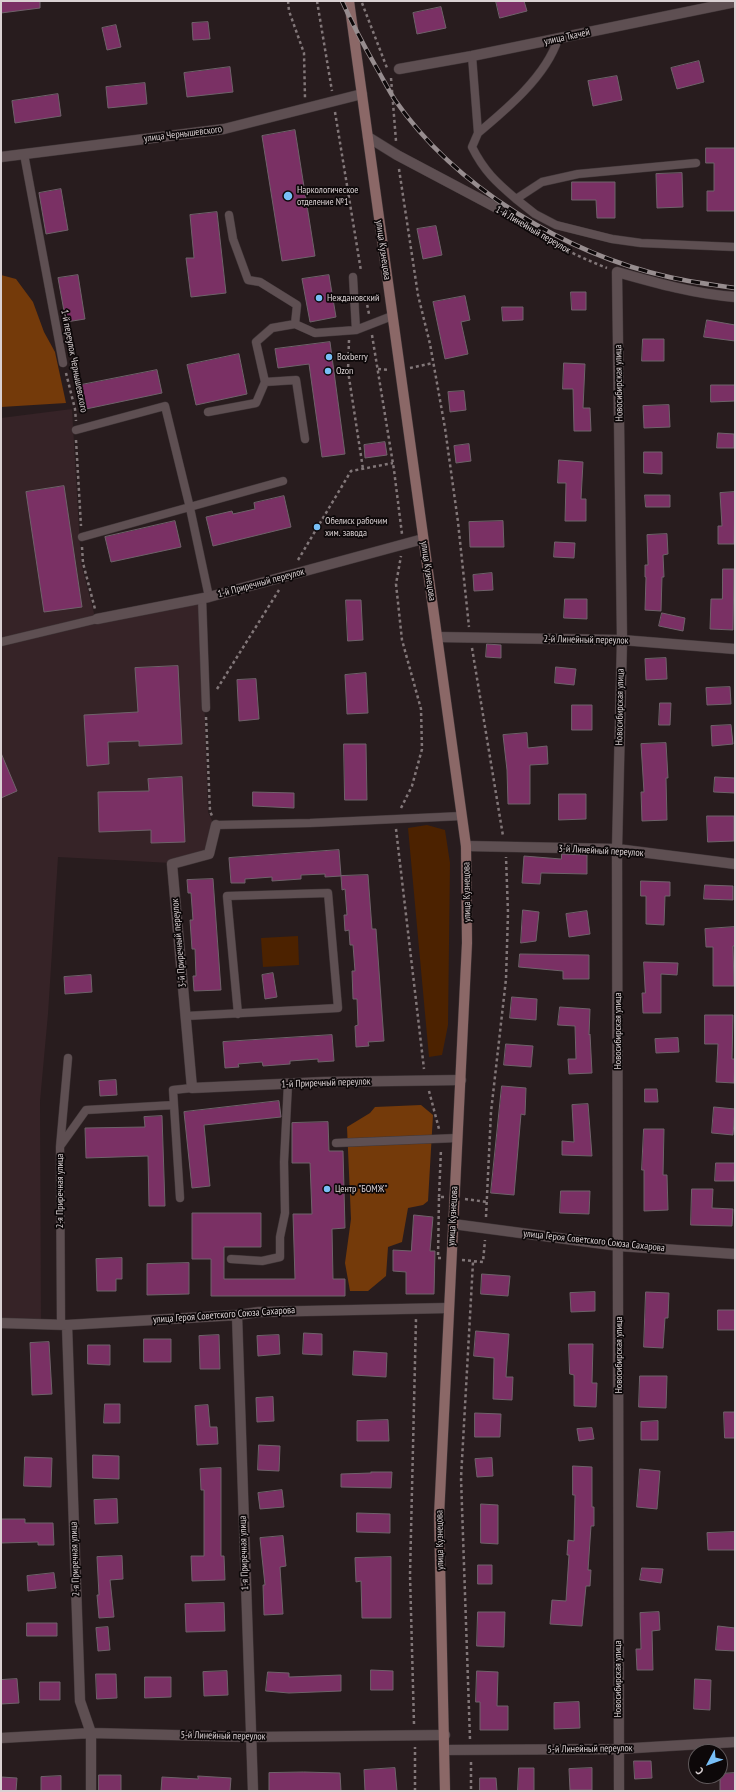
<!DOCTYPE html>
<meta charset="utf-8">
<style>
body{margin:0}
#map{position:relative;width:736px;height:1792px;overflow:hidden;background:#281c1e;font-family:"PT Sans Narrow",sans-serif}
canvas{display:block}
.frame{position:absolute;inset:0;border:2px solid #dad1d3;pointer-events:none}
.north{position:absolute;left:688px;top:1744px;width:40px;height:40px;box-sizing:border-box;background:#0d0809;border:1px solid #5f585a;border-radius:50%;rotate:229deg;font-size:11px;font-weight:700;line-height:16px;text-align:center;color:#dad1d3}
.north::after{content:'';display:block;margin:auto;width:14px;height:18px;background:#78bff7;clip-path:polygon(50% 0,100% 100%,50% 72%,0 100%)}
</style>
<div id="map">
<canvas width="736" height="1792"></canvas>
<div class="frame"></div>
<div class="north">С</div>
</div>
<script>
const ctx = document.querySelector('canvas').getContext('2d');
ctx.lineJoin = 'round';
function paint(path, color) { ctx.fillStyle = color; ctx.fill(path, 'evenodd'); }
function stroke(path, color, width, dash) { ctx.strokeStyle = color; ctx.lineWidth = width; ctx.lineCap = dash ? 'butt' : 'round'; ctx.setLineDash(dash || []); ctx.stroke(path); }
function drawText(font, color, halo, rows, align = 'center') {
  ctx.font = font + ' "PT Sans Narrow",sans-serif'; ctx.lineWidth = 3.5; ctx.setLineDash([]); ctx.textBaseline = 'middle'; ctx.strokeStyle = halo; ctx.fillStyle = color; for (const [text, x, y, turn = 0] of rows) {
    ctx.save(); ctx.translate(x, y); ctx.rotate((+turn || 0) * Math.PI / 180); ctx.textAlign = isNaN(turn) ? turn : align; if (halo) ctx.strokeText(text, 0, 0); ctx.fillText(text, 0, 0); ctx.restore();
  }
}
const built = new Path2D(`
 M72,409l9,154 15,58 105,-21 7,212 6,13 -6,28 -37,10 -113,-6 -10,157 -8,87 1,221 -40,-1v-903z`);
const green = new Path2D(`
 M427,825l18,5 5,33 -2,162 -6,30 -13,2 -21,-229z
 M298,936l1,29 -36,2 -2,-29z`);
const forest = new Path2D(`
 M1,275l15,4 17,23 11,30 11,20 11,51 -65,4z
 M421,1105l12,10 -5,86 -5,4 -15,3 -6,34 -14,5 -2,29 -18,15h-18l-5,-28 6,-44 -4,-92 23,-14 5,-6z`);
const building = new Path2D(`
 M1,1h39v7l-39,5z
 M496,1h28l3,10 -27,7z
 M441,7l5,21 -29,6 -4,-21z
 M208,22l2,17 -17,1 -1,-17z
 M116,25l5,22 -14,3 -5,-22z
 M699,61l5,21 -27,7 -6,-21z
 M230,67l3,25 -46,5 -3,-24z
 M617,76l5,24 -29,6 -5,-25z
 M145,83l2,21 -39,4 -2,-21z
 M58,94l3,22 -46,7 -3,-22z
 M295,130l20,126 -33,5 -20,-125z
 M706,148h29v63h-28v-20h7v-28h-8z
 M682,173l1,34 -26,1 -1,-34z
 M572,182h43v36h-18l-1,-18h-24z
 M61,189l7,41 -22,4 -7,-41z
 M217,212l9,81 -35,4 -5,-39h8l-4,-43z
 M436,226l6,29 -19,4 -6,-30z
 M78,275l7,44 -19,3 -8,-44z
 M329,275l7,42 -26,5 -8,-43z
 M571,292h15v18h-14z
 M465,296l5,24 -9,2 7,32 -23,5 -12,-57z
 M502,307h21v13l-20,1z
 M707,320l28,5v16l-31,-4z
 M643,339h21v22h-22z
 M330,342l15,112 -23,3 -13,-93 -31,4 -3,-19z
 M239,354l8,40 -51,11 -9,-40z
 M564,363l21,1 -2,44h7l1,23h-17l-1,-42h-10z
 M157,370l5,23 -76,16 -5,-24z
 M711,385h24v16l-24,1z
 M464,391l2,19 -16,2 -2,-20z
 M669,405l1,22 -26,1 -1,-22z
 M718,433l16,1v14h-17z
 M385,442l2,13 -22,3 -1,-13z
 M469,444l2,17 -15,2 -2,-17z
 M644,452h18v22l-18,-1z
 M559,460l24,2 -2,37h5v22h-21l1,-38h-8z
 M64,486l18,121 -38,5 -18,-120z
 M735,492l-1,52h-16v-18h4l-2,-33z
 M645,495h25v12h-24z
 M284,496l7,31 -78,19 -7,-29 26,-6 1,3 22,-5 -1,-6z
 M175,521l6,26 -70,15 -6,-25z
 M503,521l1,26h-34l-1,-25z
 M667,534l1,20 -5,1 1,22h-2l-1,34 -16,-1 1,-33h-1v-12h3l-1,-30z
 M555,542l20,1 -1,15 -20,-1z
 M723,569h11l-1,61 -23,-1 1,-30h11z
 M492,573l1,17 -19,1 -1,-16z
 M565,599h22v20l-23,-1z
 M346,600h15l2,40 -15,1z
 M662,613l23,5 -2,13 -24,-5z
 M487,644l14,1v13l-15,-1z
 M666,658l1,21 -21,1 -1,-21z
 M178,666l4,78 -43,2v-5l-31,1 1,22 -22,2 -3,-51 54,-3 -3,-44z
 M556,667l20,2 -2,16 -19,-2z
 M366,673l2,40 -21,1 -2,-39z
 M256,679l3,40 -20,2 -2,-41z
 M730,687l1,17 -24,1 -1,-17z
 M660,703h11l-1,22h-11z
 M572,705h20v25h-20z
 M731,725l2,19 -21,2 -1,-20z
 M527,733l1,15 19,-2 1,18 -18,1v39h-22l-1,-34 -4,-35z
 M666,743l2,35h-2l1,42 -25,1 -1,-29h3l-3,-48z
 M344,744h22l1,56h-22z
 M1,753l16,38 -16,7z
 M182,777l3,65 -34,1v-13l-52,2 -1,-40 51,-1 -1,-12z
 M715,777l20,1v15l-21,-1z
 M253,792l41,1v15l-41,-2z
 M559,794h27v25l-27,1z
 M707,816h27v25l-26,1z
 M339,850l2,26 -16,1v-3l-24,1v4l-29,2v-4l-27,2v4h-14l-2,-25z
 M562,854l25,1v19l-46,-1 -1,11 -18,-1 2,-27 37,3z
 M368,875l4,54h4l8,112 -16,1 1,4 -13,1 -1,-21 3,-1 -1,-26h-4l-1,-28h3l-2,-26h-3l-1,-15 -4,1 -1,-16h3l-2,-26 -3,1 -1,-14z
 M213,879l8,111 -27,1 -1,-15h3l-1,-27h-3l-2,-29h3l-2,-27h-3l-1,-13z
 M641,881l29,1v14h-5l-1,29 -18,-1v-28h-5z
 M705,885l28,1v14l-29,-1z
 M523,910l16,2 -3,29 -15,2z
 M587,911l3,23 -21,3 -3,-23z
 M735,927v19h-2l1,40h-21v-39h-7l-1,-18z
 M520,954l69,1v24h-26v-8l-44,-4z
 M644,962l34,1 -1,12 -16,-1v39h-18l-1,-20h3z
 M273,973l4,24 -12,2 -3,-24z
 M91,975l1,17 -27,2 -1,-17z
 M512,997l25,2 -1,21 -26,-2z
 M560,1007l30,2 -1,26 1,-1 2,39 -23,1 -1,-15h8l-1,-33 -17,-1z
 M705,1015h28l-1,44h3l-1,24 -18,-1 2,-38h-13z
 M332,1035l2,26 -16,1v-3l-28,2v3l-27,2 -1,-4 -24,2 1,3 -14,1 -2,-26z
 M678,1038l1,14 -23,1 -1,-14z
 M506,1044l27,2 -2,21 -27,-2z
 M116,1080l1,15 -17,1 -1,-15z
 M502,1086l24,2 -1,27 -4,-1 -7,81 -23,-2z
 M645,1089h12l1,13h-13z
 M279,1101l2,16 -77,8 6,61 -18,2 -8,-76z
 M588,1104l4,52 -30,-1v-14l12,1 -2,-37z
 M714,1107l21,2 -2,26 -21,-2z
 M162,1116l3,90h-16l-1,-50 -62,2 -1,-30 60,-1 -1,-10z
 M328,1122l1,29h14l2,77 -13,1 1,50h12v17h-134v-37h-19v-46h69v34h-37v32h71l-2,-65h19l-2,-51h-18v-40z
 M644,1129h20l-1,46h4l1,35 -24,1v-41h-2z
 M716,1163h19l-1,18h-19z
 M692,1189h21l-1,19 21,1 -1,17 -41,-1z
 M561,1191h29l-1,23 -29,-1z
 M414,1215l19,2 -3,34h5l-1,43h-28v-22l-13,-1v-21l18,1z
 M122,1258v21h-6v12h-19l-1,-32z
 M189,1263v31l-42,1v-31z
 M482,1274l28,2 -2,20 -27,-2z
 M595,1292v19l-24,1 -1,-19z
 M646,1292l23,1 -1,25h-3l-2,30 -19,-1z
 M718,1310h17v20h-17z
 M476,1331l33,3 -3,43h7l-1,23 -19,-1 1,-41 -20,-2z
 M304,1333l18,1v21l-19,-1z
 M219,1335l1,34h-20l-1,-33z
 M279,1335l1,19 -22,2 -1,-20z
 M144,1339h27v23h-27z
 M49,1342l3,52 -20,1 -2,-52z
 M569,1344h24l-1,39h5l-1,24 -22,-1v-31l-4,-1z
 M88,1345h22v20l-22,-1z
 M354,1351l33,2 -1,24 -33,-2z
 M640,1376h27l-1,32 -27,-1z
 M273,1397l1,24 -17,1 -1,-24z
 M105,1404h15v19h-16z
 M208,1405l2,22h7l1,17 -21,1 -2,-39z
 M724,1412h11v26h-10z
 M475,1413l26,1 -1,23h-25z
 M388,1420l1,21h-32v-20z
 M658,1421v19h-17v-18z
 M592,1428l2,11 -15,2 -2,-12z
 M259,1445l21,1 -1,25 -21,-1z
 M93,1455l26,1v23l-26,-1z
 M25,1457l27,1 -1,29 -27,-1z
 M492,1458l1,18 -16,1 -2,-18z
 M573,1466l19,1v40h2v19h-3l-3,44h3l-1,16h-4l-4,40 -32,-2 2,-24 14,1 3,-46h-2l1,-15 6,1 1,-46h-2z
 M221,1468v88h3l1,24 -33,1 -1,-25h13v-66h-3l-1,-21z
 M640,1469l20,2 -3,38 -20,-2z
 M371,1472h21l-1,16 -50,-1v-13l30,-1z
 M282,1490l2,17 -24,2 -2,-16z
 M117,1499l1,24 -23,1 -1,-24z
 M481,1504l17,1v39l-17,-1z
 M357,1513l33,1v19l-33,-1z
 M1,1519h24v4h28l1,22h-16v-3l-37,1z
 M735,1532v18h-27l-1,-17z
 M283,1536l3,30 -6,1 3,47 -19,1 -1,-30h2l-5,-47z
 M122,1556l1,23 -13,1 4,37 -15,1 -2,-23h2l-2,-38z
 M391,1557v61h-29l-1,-37 -5,1 -1,-24z
 M478,1565h14v19h-14z
 M642,1568l21,1 -2,14 -21,-3z
 M54,1573l2,15 -28,3 -1,-15z
 M224,1603l1,28 -39,1 -1,-28z
 M478,1612h27l-1,35 -27,-1z
 M659,1612l1,18 -8,1 1,39h-16l-1,-21h5l-1,-36z
 M27,1623h30v13h-30z
 M718,1626l17,2v23l-19,-1z
 M108,1627l2,23 -12,1 -2,-23z
 M371,1670l22,1v19h-22z
 M227,1671l1,24 -24,1 -1,-24z
 M477,1671l21,1 -1,34h11v24h-28v-28h-4z
 M268,1672l21,1v4l52,-2v16l-52,2 -23,-2z
 M96,1674h20l1,24 -20,1z
 M145,1677h26v20l-26,1z
 M17,1679l2,24 -18,1v-24z
 M695,1679l16,1 -1,30 -16,-1z
 M40,1682h20v18h-20z
 M579,1702l1,26 -26,1v-26z
 M634,1761h17l1,17 -17,1z
 M395,1768l2,23h-32l-1,-21z
 M519,1768h15v23h-16z
 M592,1768v22h-22l-1,-21z
 M304,1772l36,1 1,18h-72v-18z
 M735,1773v18h-15v-17z
 M99,1775h22v16h-22z
 M61,1776v15h-20v-14z
 M198,1776l33,2 -1,13h-69l1,-14 36,2z
 M1,1777l16,1 -1,13h-15z
 M480,1778h16l1,13h-17z`);
const path = new Path2D(`
 M288,1l1,10 15,42 1,45
 M317,1l15,90
 M362,3l25,65
 M391,78l5,63
 M335,112l26,159
 M399,169l19,126 12,49 15,84 13,94 11,105
 M505,214c33,22 66,40 102,54
 M366,299l3,15
 M372,335l22,135 8,64
 M349,340l-1,31 15,98
 M410,368l23,-5
 M378,369l11,1
 M66,373l9,36 1,12
 M76,440l5,86
 M82,547l1,16 12,46
 M298,560l53,-89 42,-8
 M472,648l31,188
 M217,689l62,-99
 M206,717l4,94 2,5
 M401,808l11,-22 10,-37 -1,-40 -19,-69 -6,-56 5,-28
 M396,829l28,240
 M429,1091l10,38
 M439,1197l2,-48
 M465,1199l22,3
 M486,1217l5,-105 15,-133 2,-66 -2,-56
 M441,1258h-3l1,-61h5
 M462,1260l21,2 2,-22
 M414,1724l-4,-149 6,-256
 M470,1739l-9,-261 12,-216
 M471,1762v29
 M415,1791v-44`);
const service = new Path2D(`
 M472,56l6,77 -6,14c12,24 24,35 44,52l26,-17 36,-8 118,-11
 M478,133c30,-25 68,-57 80,-94
 M24,154l39,209
 M516,199l19,15 21,11 56,14 29,4 94,4
 M229,215l4,24 15,41 12,2 37,23 -2,19
 M353,277l3,53
 M208,412l48,-9 9,-21
 M76,430l89,-24 25,102 19,89
 M305,439l-9,-59 -31,2 -9,-40 16,-14 23,-4 20,9 41,-3 36,-14
 M82,537l201,-56
 M202,598l4,110
 M1,642l96,-23
 M216,825l94,-2 152,-7
 M186,1016l152,-8 -10,-115 -101,3 11,118
 M336,1143l121,-5
 M61,1145l25,-35 88,-5
 M180,1198l-7,-108 19,-2
 M231,1259l31,2 18,-4v-20l5,-24 -1,-51 4,-78
 M61,1325l-1,-178 8,-89`);
const minor = new Path2D(`
 M399,69l73,-13 263,-54
 M368,137l29,18 100,53
 M1,157l223,-28 138,-35
 M97,619l112,-22 214,-58
 M437,637l185,3 113,9
 M216,825l-7,29 -37,10 20,224 132,-6 137,-2
 M466,846l151,3 118,15
 M237,1315l16,476
 M1,1323l66,2 170,-10 22,-3 189,-4
 M67,1325l13,376 11,32v58
 M1,1738l90,-5 161,4 193,-2
 M445,1750l173,-1 117,-7
 M619,1791l-2,-942 5,-209 -5,-368c39,11 78,22 118,25`);
const tertiary = new Path2D(`
 M453,1224l166,22 116,8`);
const secondary = new Path2D(`
 M349,1l117,845 1,97 -28,573 6,275`);
const rail = new Path2D(`
 M342,1c10,22 21,43 33,64 7,12 13,24 20,35 60,87 171,154 274,177 22,5 44,8 66,11`);
const markers = [
 [288,196,5,"#78bff7"],
 [319,298,4,"#78bff7"],
 [329,357,4,"#78bff7"],
 [328,371,4,"#78bff7"],
 [317,527,4,"#78bff7"],
 [327,1189,4,"#78bff7"]
];
const streetNames = [
 ["улица Ткачей",567,37,-12],
 ["улица Чернышевского",183,134,-7],
 ["1-й Линейный переулок",533,230,30],
 ["улица Кузнецова",383,250,82],
 ["1-й переулок Чернышевского",74,361,79],
 ["Новосибирская улица",619,383,-91],
 ["улица Кузнецова",428,571,82],
 ["1-й Приречный переулок",261,583,-15],
 ["2-й Линейный переулок",586,640,1],
 ["Новосибирская улица",620,707,-89],
 ["3-й Линейный переулок",601,851,3],
 ["улица Кузнецова",467,892,-91],
 ["3-й Приречный переулок",179,943,-95],
 ["Новосибирская улица",618,1031,-90],
 ["1-й Приречный переулок",326,1083,-2],
 ["2-я Приречная улица",60,1191,-90],
 ["улица Кузнецова",453,1216,-87],
 ["улица Героя Советского Союза Сахарова",594,1241,6],
 ["улица Героя Советского Союза Сахарова",224,1315,-4],
 ["Новосибирская улица",619,1355,-90],
 ["улица Кузнецова",440,1540,-91],
 ["1-я Приречная улица",244,1553,-92],
 ["2-я Приречная улица",75,1559,-92],
 ["Новосибирская улица",618,1679,-90],
 ["5-й Линейный переулок",223,1736,1],
 ["5-й Линейный переулок",590,1749,-1]
];
const poiNames = [
 ["Наркологическое",297,190],
 ["отделение №1",297,202],
 ["Неждановский",327,298],
 ["Boxberry",337,357],
 ["Ozon",336,371],
 ["Обелиск рабочим",325,521],
 ["хим. завода",325,533],
 ["Центр \"БОМЖ\"",335,1189]
];
paint(built, '#362327');
paint(green, '#4c2200');
paint(forest, '#743a0a');
paint(building, '#7a3064');
stroke(building, '#6f626a', 1);
stroke(service, '#413739', 9);
stroke(minor, '#413739', 11);
stroke(tertiary, '#413739', 11);
stroke(secondary, '#413739', 11);
stroke(path, '#827779', 2.5, [3, 3]);
stroke(service, '#5e4f52', 8);
stroke(minor, '#5e4f52', 10);
stroke(tertiary, '#5e4f52', 10);
stroke(secondary, '#8b6867', 10);
stroke(rail, '#978d8f', 4.5);
stroke(rail, '#0d0809', 3, [9]);
for (const [x, y, r, color] of markers) { const dot = new Path2D(); dot.arc(x, y, r, 0, 2 * Math.PI); ctx.fillStyle = color; ctx.fill(dot); stroke(dot, '#0d0809', 1.5); }
drawText('10px', '#dad1d3', '#0d0809', streetNames);
drawText('10px', '#dad1d3', '#0d0809', poiNames, 'left');
</script>
